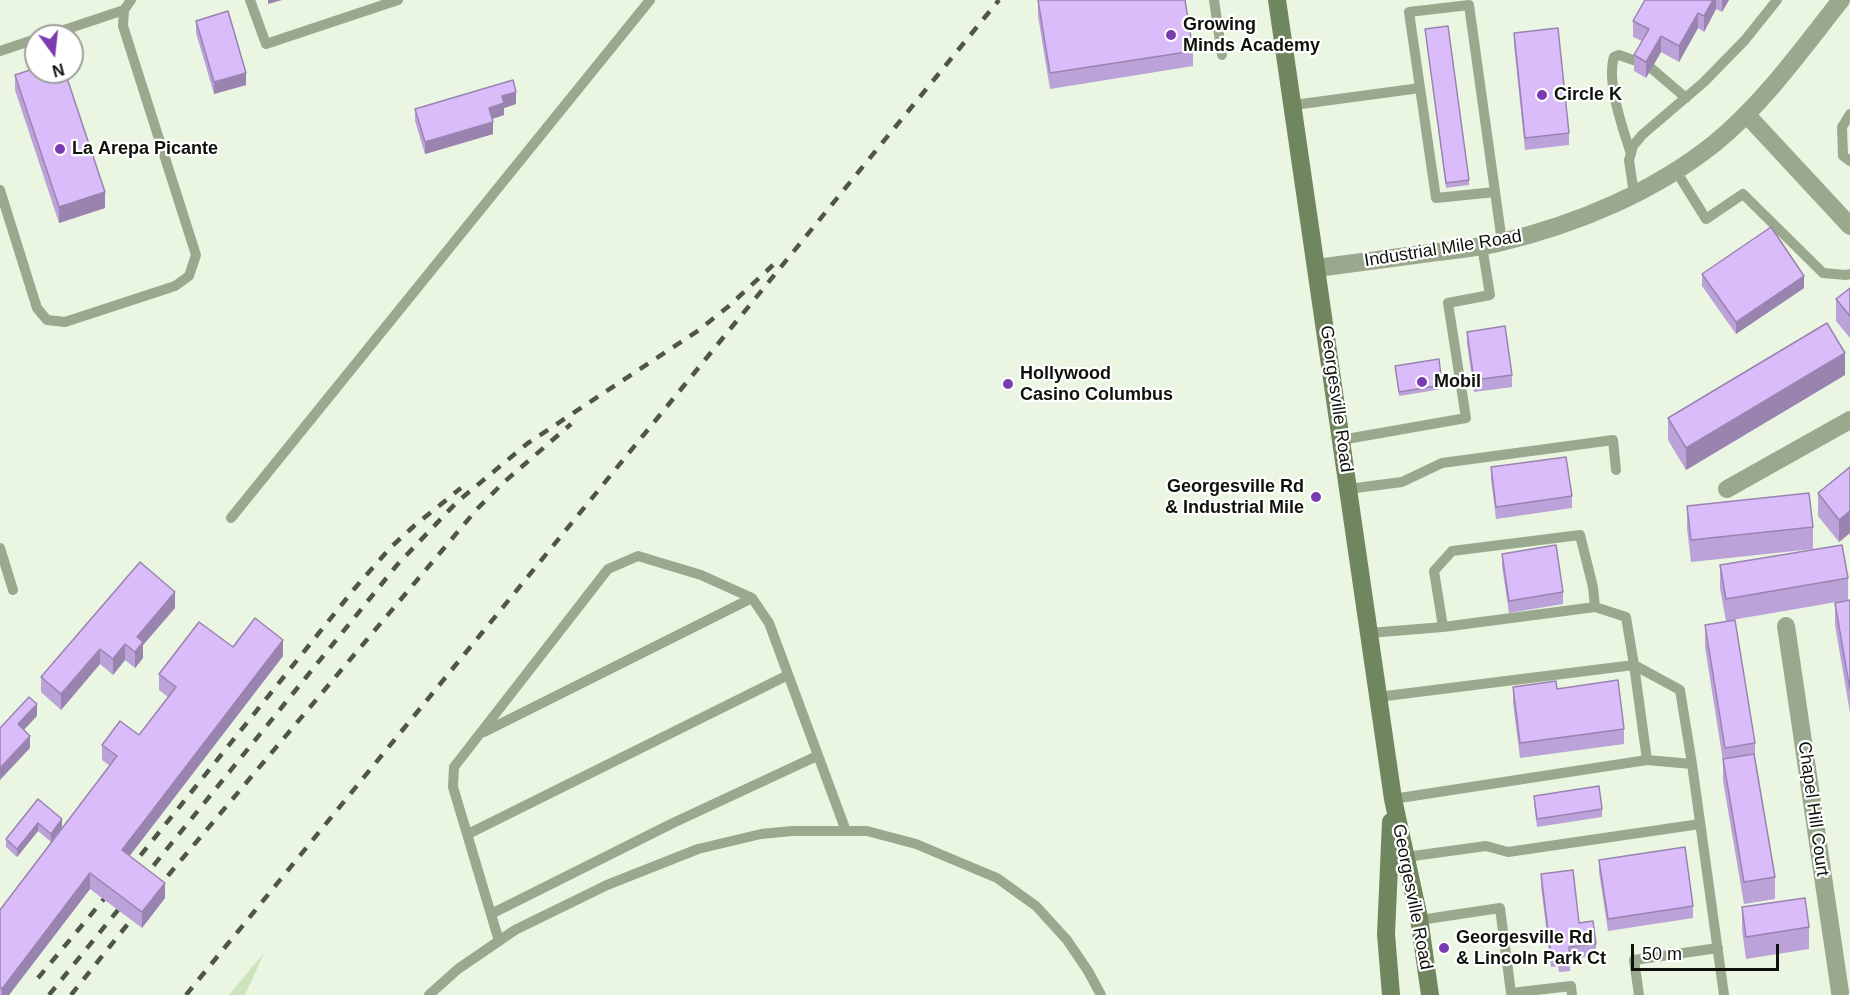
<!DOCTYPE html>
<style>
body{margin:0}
#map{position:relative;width:1850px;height:995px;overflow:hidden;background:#eaf6e1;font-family:Arial,sans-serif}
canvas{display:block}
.north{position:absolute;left:24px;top:24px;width:60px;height:60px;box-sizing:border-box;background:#fff;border:2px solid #9fa09d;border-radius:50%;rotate:165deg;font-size:16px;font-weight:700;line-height:24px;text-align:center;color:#0e120b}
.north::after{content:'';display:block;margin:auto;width:21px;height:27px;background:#7b3bb0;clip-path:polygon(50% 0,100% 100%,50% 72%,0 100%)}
.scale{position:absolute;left:1631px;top:944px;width:148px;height:27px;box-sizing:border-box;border:3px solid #0e120b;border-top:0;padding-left:8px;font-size:18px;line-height:21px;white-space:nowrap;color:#0e120b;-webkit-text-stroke:4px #fff;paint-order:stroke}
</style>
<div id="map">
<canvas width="1850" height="995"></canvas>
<div class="north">N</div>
<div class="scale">50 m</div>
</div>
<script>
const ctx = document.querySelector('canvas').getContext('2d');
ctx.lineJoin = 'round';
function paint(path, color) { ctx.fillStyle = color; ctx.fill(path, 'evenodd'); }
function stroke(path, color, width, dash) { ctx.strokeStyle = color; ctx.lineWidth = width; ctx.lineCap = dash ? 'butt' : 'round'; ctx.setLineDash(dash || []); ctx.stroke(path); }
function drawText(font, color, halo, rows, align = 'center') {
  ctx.font = font + ' Arial,sans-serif'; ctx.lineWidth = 4.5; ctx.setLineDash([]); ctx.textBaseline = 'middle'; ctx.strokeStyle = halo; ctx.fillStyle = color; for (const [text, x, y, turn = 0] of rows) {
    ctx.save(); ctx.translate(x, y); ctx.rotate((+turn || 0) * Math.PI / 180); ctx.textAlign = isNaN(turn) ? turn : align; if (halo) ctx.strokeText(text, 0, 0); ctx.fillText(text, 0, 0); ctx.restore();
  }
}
const green = new Path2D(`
 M264,953l-19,42h-16z`);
const lane = new Path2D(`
 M250,0l16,44 132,-44
 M1214,0l8,55
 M46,36l78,-26
 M0,51l36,-12
 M1651,68l35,30
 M1294,105l126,-17
 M1850,114l-8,13 1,29 7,5
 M1631,154c-8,-25 -25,-72 -17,-97l5,-2 20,7
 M1676,171l30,48 37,-25 80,79 23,2 4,-1
 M0,190l37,118 10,12 18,2 110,-36 14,-10 7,-21 -73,-229 1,-16 7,-10
 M1495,192l-59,6 -27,-186 60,-7 33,237
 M1634,194l-5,-34 4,-14 9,-11 62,-53 41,-42 32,-40
 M1341,440l125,-22 -18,-115 42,-8 -8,-49
 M1348,489l54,-7 40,-19 171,-23 3,30
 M231,518l419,-518
 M0,548l13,42
 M1595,607l31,10 8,48 46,25 12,74
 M1369,633l74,-6 -9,-56 18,-20 128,-16 13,52 2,20 -152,20
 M1378,697l256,-32 13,95 -254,39
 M484,732l268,-134
 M1647,760l45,4 32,231
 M468,834l320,-159
 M1406,857l80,-11 22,6 192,-28
 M491,914l182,-91 144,-67
 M1420,920l80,-12 11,85 60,-7 1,9
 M499,941l-46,-154 1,-20 154,-198 30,-13 63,19 51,23 17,25 77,208
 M429,995l29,-26 57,-39 92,-45 91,-36 63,-15 31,-3h75l49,13 81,34 39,28 31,34 21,31 13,24
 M1639,995l-5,-35 84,-12`);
const street = new Path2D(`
 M1746,114l104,112
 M1317,268c37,-5 75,-10 113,-15 24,-3 48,-5 72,-11 75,-18 152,-50 213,-99 49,-40 87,-94 126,-143
 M1727,489l123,-69
 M1786,626l54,366`);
const secondary = new Path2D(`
 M1277,0l116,799 26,119 11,77
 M1391,995l-5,-61 5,-112`);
const rail = new Path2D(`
 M128,871l227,-283 36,-41 23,-21 47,-38
 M141,881l256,-316 60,-63 71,-59 171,-113 30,-24 44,-41
 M155,891l322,-382 26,-26 68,-59
 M38,978l66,-79
 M49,995l69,-85
 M71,995l60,-75
 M186,995l813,-995`);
const wall = new Path2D(`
 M1038,0l155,51v15l-143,23 -12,-73z
 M1645,0h84l-7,12 -6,-3 -12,23 -6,-4 -19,34 -18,-10 -15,26 -12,-7v-16l8,-14 -9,-4v-16z
 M196,21l50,64 -32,9 -18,-61z
 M1425,29l44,151v5l-23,3z
 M1514,33l55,100v12l-44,5 -11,-105z
 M15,75l90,133 -46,15 -44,-133z
 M516,104l-12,4v7l-12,4 1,15 -68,20 -10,-33v-12z
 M1702,274l102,14 -68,46 -34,-48z
 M1850,288v50l-14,-17v-22z
 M1467,332l45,43v12l-38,5 -7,-48z
 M1395,366l47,19v4l-43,7z
 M1845,375l-159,95 -18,-30v-22z
 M1491,467l81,29v12l-76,11 -5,-40z
 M1850,467v66l-11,9 -21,-26v-23z
 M1687,506l126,21v22l-122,13 -4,-34z
 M1502,554l61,38v12l-54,9 -7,-47z
 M1720,565l128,13v22l-122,21 -6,-33z
 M1850,600v113l-15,-88v-22z
 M175,608l-32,37v13l-8,10 -10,-8 -12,15 -13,-11 -39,46 -20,-18v-15z
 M1705,625l50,118v15l20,119v22l-31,5 -21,-123v-20l-18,-114z
 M233,647l50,9 -154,200 36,42 -23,30 -52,-39 -81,106h-9v-85l110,-144 -8,-6v-15l37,-10 29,-38 -9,-7v-16z
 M1513,687l44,2 67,40v15l-104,14 -7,-55z
 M1534,796l68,13v8l-65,10 -3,-23z
 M38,799l24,28 -11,15 -13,-11 -21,26 -11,-10v-8z
 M1599,860l94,46v12l-85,13 -9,-59z
 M1541,874l55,70v12l-26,3v12l-11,1 -1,-6 -7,1 -10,-81z
 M1742,907l67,20v22l-63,10 -4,-29z`);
const shadedWall = new Path2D(`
 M268,0h14l-14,4z
 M1713,0h3v9l-12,23v-16z
 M1722,0h7l-7,12z
 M1698,13v15l-19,34v-16z
 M1661,36v16l-15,26v-16z
 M246,73v12l-32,9v-12z
 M516,92v12l-12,4v7l-15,5v-12l13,-12z
 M493,122v12l-68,20v-12z
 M105,192v16l-46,15v-16z
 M1804,276v12l-68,46v-12z
 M1845,353v22l-159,95v-22z
 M1850,511v22l-11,9v-22z
 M175,592v16l-32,37v13l-8,10v-16l2,-15z
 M283,640v16l-161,210v-16z
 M125,644v16l-12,15v-16z
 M100,649v15l-39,46v-16z
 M37,704v12l-19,20v-12z
 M30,736v12l-30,32v-12z
 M62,819v8l-11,15v-8z
 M38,823v8l-21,26v-8z
 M90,873v16l-81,106h-7v-6z
 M165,883v15l-23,30v-16z`);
const building = new Path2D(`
 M1038,0h147l8,51 -143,22z
 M1645,0h68l-9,16 -6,-3 -19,33 -18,-10 -15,26 -12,-7 15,-26 -16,-8z
 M228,11l18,62 -32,9 -18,-61z
 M1448,26l21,154 -23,3 -21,-154z
 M1558,28l11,105 -44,5 -11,-105z
 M36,68v4h29l40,120 -46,15 -44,-132z
 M513,80l3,12 -14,4 2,7 -15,5 4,14 -68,20 -10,-33z
 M1771,227l33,49 -68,46 -34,-48z
 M1850,288v28l-14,-17z
 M1827,323l18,30 -159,95 -18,-30z
 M1505,326l7,49 -38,5 -7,-48z
 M1439,359l3,26 -43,7 -4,-26z
 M1566,457l6,39 -76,11 -5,-40z
 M1850,467v44l-11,9 -21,-27z
 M1809,493l4,34 -122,13 -4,-34z
 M1556,545l7,47 -54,9 -7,-47z
 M1842,545l6,33 -122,21 -6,-34z
 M140,562l35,30 -38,45 6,5 -8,10 -10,-8 -12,15 -13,-10 -39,45 -20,-17z
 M1850,600v90l-15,-87z
 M255,618l28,22 -161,210 43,33 -23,29 -52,-39 -88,116 -2,-2v-77l117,-154 -15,-11 18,-24 19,14 37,-48 -17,-13 40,-52 34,25z
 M1735,620l20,123 -30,5 -20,-123z
 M1618,680l6,49 -104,14 -7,-56 43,-6 1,8z
 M29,697l8,7 -19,20 12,12 -30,32v-40z
 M1754,754l21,123 -31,5 -21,-123z
 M1599,786l3,23 -65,10 -3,-23z
 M38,799l24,20 -11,15 -13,-11 -21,26 -11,-10z
 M1685,847l8,59 -85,13 -9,-59z
 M1573,870l6,53 14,-2 3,23 -27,3 1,12 -11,1 -1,-6 -7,1 -10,-81z
 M1805,898l4,29 -63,10 -4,-30z`);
const markers = [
 [1171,35,6,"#7b3bb0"],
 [1542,95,6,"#7b3bb0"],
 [60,149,6,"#7b3bb0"],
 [1422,382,6,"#7b3bb0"],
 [1008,384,6,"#7b3bb0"],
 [1316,497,6,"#7b3bb0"],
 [1444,948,6,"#7b3bb0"]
];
const poiNames = [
 ["Growing",1183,25],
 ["Minds Academy",1183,46],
 ["Circle K",1554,95],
 ["La Arepa Picante",72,149],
 ["Hollywood",1020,374],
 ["Casino Columbus",1020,395],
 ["Mobil",1434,382],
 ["Georgesville Rd",1304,487,"right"],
 ["& Industrial Mile",1304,508,"right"],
 ["Georgesville Rd",1456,938],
 ["& Lincoln Park Ct",1456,959]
];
const streetNames = [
 ["Industrial Mile Road",1443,249,-9],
 ["Georgesville Road",1336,399,82],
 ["Chapel Hill Court",1813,809,82],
 ["Georgesville Road",1412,897,79]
];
paint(green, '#cde3bc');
stroke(lane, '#9aa98e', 10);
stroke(street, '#9aa98e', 18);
stroke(secondary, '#70865f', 18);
stroke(rail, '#4f554a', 4.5, [10, 10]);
paint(wall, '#bba2d8');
paint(shadedWall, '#9984b0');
paint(building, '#dabcfb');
stroke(building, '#9984b0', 1.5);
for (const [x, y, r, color] of markers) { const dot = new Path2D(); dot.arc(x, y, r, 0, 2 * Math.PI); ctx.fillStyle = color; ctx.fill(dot); stroke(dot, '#fff', 2); }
drawText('bold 18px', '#0e120b', '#fff', poiNames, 'left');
drawText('18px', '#0e120b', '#fff', streetNames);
</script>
